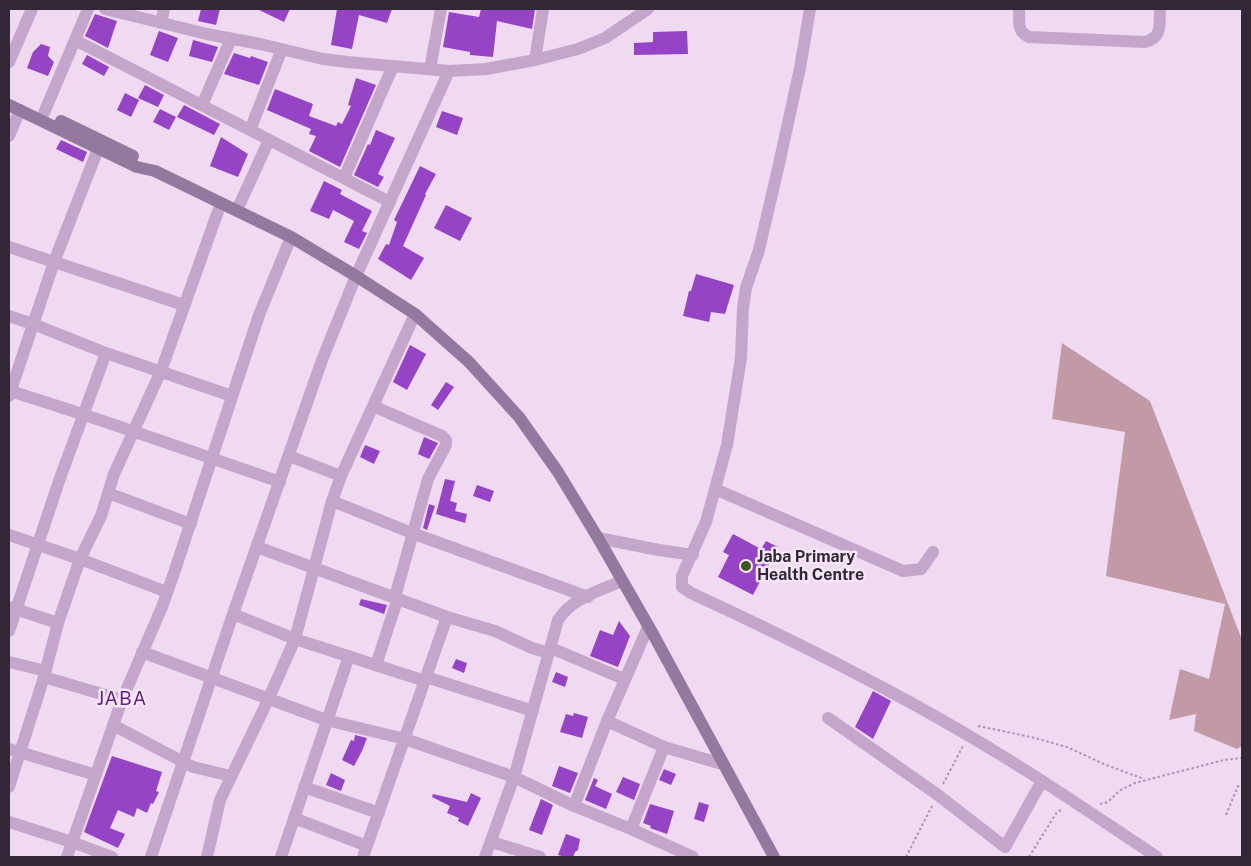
<!DOCTYPE html>
<style>
body{margin:0}
#map{position:relative;width:1251px;height:866px;overflow:hidden;background:#efdaf2;font-family:"Public Sans",sans-serif}
canvas{display:block}
.frame{position:absolute;inset:0;border:10px solid #312736;pointer-events:none}
</style>
<div id="map">
<canvas width="1251" height="866"></canvas>
<div class="frame"></div>
</div>
<script>
const ctx = document.querySelector('canvas').getContext('2d');
ctx.lineJoin = 'round';
function paint(path, color) { ctx.fillStyle = color; ctx.fill(path, 'evenodd'); }
function stroke(path, color, width, dash) { ctx.strokeStyle = color; ctx.lineWidth = width; ctx.lineCap = dash ? 'butt' : 'round'; ctx.setLineDash(dash || []); ctx.stroke(path); }
function drawText(font, color, halo, rows, align = 'center') {
  ctx.font = font + ' "Public Sans",sans-serif'; ctx.lineWidth = 5; ctx.setLineDash([]); ctx.textBaseline = 'middle'; ctx.strokeStyle = halo; ctx.fillStyle = color; for (const [text, x, y, turn = 0] of rows) {
    ctx.save(); ctx.translate(x, y); ctx.rotate((+turn || 0) * Math.PI / 180); ctx.textAlign = isNaN(turn) ? turn : align; if (halo) ctx.strokeText(text, 0, 0); ctx.fillText(text, 0, 0); ctx.restore();
  }
}
const green = new Path2D(`
 M1062,343l88,58 92,239v106l-5,3 -43,-18 2,-17 -27,6 11,-51 29,10 16,-75 -119,-28 19,-144 -73,-13z`);
const building = new Path2D(`
 M201,9h19l-4,16 -18,-4z
 M257,9h33l-6,13z
 M337,9h55l-5,14 -28,-8 -7,34 -21,-4z
 M481,9h54l-3,20 -35,-8 -4,36 -23,-2v-3l-27,-5 6,-35 30,5z
 M95,14l22,7 -9,27 -23,-12z
 M159,31l19,7 -10,24 -18,-7z
 M687,31l1,23 -54,1v-12l19,-1v-10z
 M193,40l25,7 -6,15 -23,-6z
 M41,44l9,3 -2,9 6,6 -6,14 -21,-8 6,-16z
 M234,53l16,5 1,-2 17,6 -9,23 -35,-11z
 M87,55l22,12 -5,9 -22,-12z
 M356,78l20,7 -36,82 -31,-16 7,-15 -7,-2 2,-5 -44,-19 8,-21 38,15 -4,12 27,10 2,-4 4,2 9,-18 -3,-1z
 M145,85l19,10 -6,12 -20,-9z
 M125,93l14,7 -8,17 -14,-7z
 M184,105l36,19 -6,11 -37,-18z
 M160,109l16,8 -7,13 -16,-8z
 M442,111l21,7 -6,17 -21,-8z
 M376,130l19,8 -17,36 6,3 -6,10 -24,-12 14,-31 2,1z
 M221,137l27,17 -10,23 -28,-11z
 M61,140l26,12 -4,10 -27,-13z
 M420,166l16,8 -11,20 1,1 -23,51 21,12 -13,22 -33,-21 8,-15 3,1 8,-23 -3,-2z
 M324,181l18,9 -2,4 32,17 -10,20 5,2 -8,16 -15,-7 10,-21 -21,-11 -4,9 -19,-8z
 M446,205l26,13 -12,23 -26,-13z
 M696,274l38,11 -9,29 -14,-2 -2,10 -26,-6 6,-25h2z
 M410,345l16,9 -19,36 -14,-8z
 M446,382l8,5 -16,23 -7,-5z
 M424,437l14,6 -9,16 -11,-5z
 M365,445l15,6 -6,13 -14,-7z
 M445,479l10,2 -5,20 7,2 -2,8 12,3 -2,9 -29,-9z
 M477,485l17,6 -4,11 -17,-6z
 M429,504l6,2 -8,24 -4,-2z
 M733,534l28,15 5,-8 12,6 -25,48 -35,-18 11,-22 -6,-3z
 M361,599l26,6 -3,9 -25,-9z
 M619,621l11,15 -12,31 -28,-11 10,-26 13,5z
 M456,659l11,4 -3,10 -12,-5z
 M556,672l12,5 -3,10 -13,-5z
 M873,691l18,10 -18,38 -18,-12z
 M574,713l14,4 -6,21 -22,-6 6,-18 7,2z
 M355,735l12,3 -5,13 -8,15 -12,-6 9,-20 3,1z
 M112,756l50,16 -6,19 3,1 -6,12 -2,-1 -4,10 -10,-5 -3,9 -16,-7 -8,18 15,6 -7,14 -34,-16z
 M559,766l19,7 -8,20 -18,-7z
 M664,769l12,5 -5,11 -12,-5z
 M331,773l14,7 -4,11 -15,-6z
 M623,777l17,7 -6,16 -18,-8z
 M594,778l4,2 -3,6 17,8 -6,15 -21,-9z
 M471,793l10,5 -13,28 -10,-5 1,-3 -12,-5 3,-7 -18,-9 1,-3 34,8z
 M541,799l12,6 -11,30 -13,-5z
 M699,802l10,3 -5,17 -10,-3z
 M650,804l24,7 -7,23 -17,-6 1,-2 -8,-3z
 M566,834l14,5 -2,11 -3,2 -2,5h-8l-7,-2z`);
const path = new Path2D(`
 M978,726l53,11 36,10 39,18 38,14
 M943,784l20,-38
 M1100,804l8,-2 11,-11 16,-8 89,-23 18,-2
 M1226,815l12,-29h4
 M906,857l26,-51
 M1029,857l28,-45 6,-3`);
const street = new Path2D(`
 M105,9l102,25 53,10 63,15 24,3 102,9 37,-2 49,-9 43,-11 27,-11 43,-29
 M810,9l-10,59 -21,96 -20,86 -13,38 -3,20 -2,50 -14,87 -21,77 -24,54v11l9,6c104,48 207,99 305,159 55,33 108,70 161,105
 M1019,9c1,13 -3,22 10,28l116,5c18,-5 14,-17 15,-33
 M161,23l3,-14
 M75,40l315,162
 M535,60l8,-51
 M9,62l23,-53
 M430,69l11,-60
 M202,105l29,-66
 M44,113l44,-104
 M250,130l32,-81
 M9,136l11,-26
 M344,178l49,-112
 M237,210l32,-70
 M9,247l175,58
 M9,316l24,8 73,29 126,43
 M10,391c91,28 180,60 270,91
 M9,396l45,-134 44,-113
 M373,406l69,30 4,4v5l-18,34 -33,118
 M289,456l52,20
 M715,489l188,82 18,-2 12,-17
 M108,493l83,31
 M332,501l80,32 176,64
 M9,535l71,24 87,33
 M598,538l61,12 34,5
 M257,547l190,70 48,14 37,17 17,5
 M9,607l49,16
 M233,614l62,25 130,42
 M9,631l50,-150 47,-128
 M551,648l73,31
 M142,652l184,68 79,19 109,38 60,29 57,23 62,28
 M9,662l37,9
 M376,665l22,-67
 M44,677l78,23
 M426,677l107,34
 M828,718l110,77 67,52 37,-66
 M607,721l41,-94
 M113,725l80,42 38,9
 M9,749l87,26
 M9,787l35,-110 14,-54 22,-64 21,-43 13,-42 47,-103 60,-168
 M304,787l75,26
 M574,806l33,-85 57,26 58,17
 M294,818l73,28
 M9,822l63,20 40,15
 M631,829l33,-82
 M492,842l48,15
 M67,857l55,-157 40,-93 12,-34 85,-258 32,-78
 M151,857l82,-243 89,-254 34,-84 93,-205
 M207,857l13,-57 48,-100 27,-61 37,-138 9,-25 74,-162
 M281,857l68,-201
 M363,857l84,-240
 M485,857l29,-80 44,-157c14,-22 41,-29 64,-39`);
const secondary = new Path2D(`
 M9,105l128,62 18,4 136,66 65,39 59,38 54,48 50,55 39,55 40,66 55,96 121,223
 M61,121l72,35`);
const markers = [
 [746,566,6,"#3d571d"]
];
const poiNames = [
 ["Jaba Primary",757,557],
 ["Health Centre",757,575]
];
const quarterNames = [
 ["JABA",122,699]
];
paint(green, '#c19aa5');
paint(building, '#9544c6');
stroke(path, '#ae90b5', 2, [2.5, 2.5]);
stroke(street, '#c4a6ca', 12);
stroke(secondary, '#94789d', 12);
for (const [x, y, r, color] of markers) { const dot = new Path2D(); dot.arc(x, y, r, 0, 2 * Math.PI); ctx.fillStyle = color; ctx.fill(dot); stroke(dot, '#f8e7f9', 2); }
drawText('bold 16px', '#312736', '#f8e7f9', poiNames, 'left');
ctx.letterSpacing = '1px';
drawText('19px', '#5e2085', '#f8e7f9', quarterNames);
ctx.letterSpacing = '0px';
</script>
